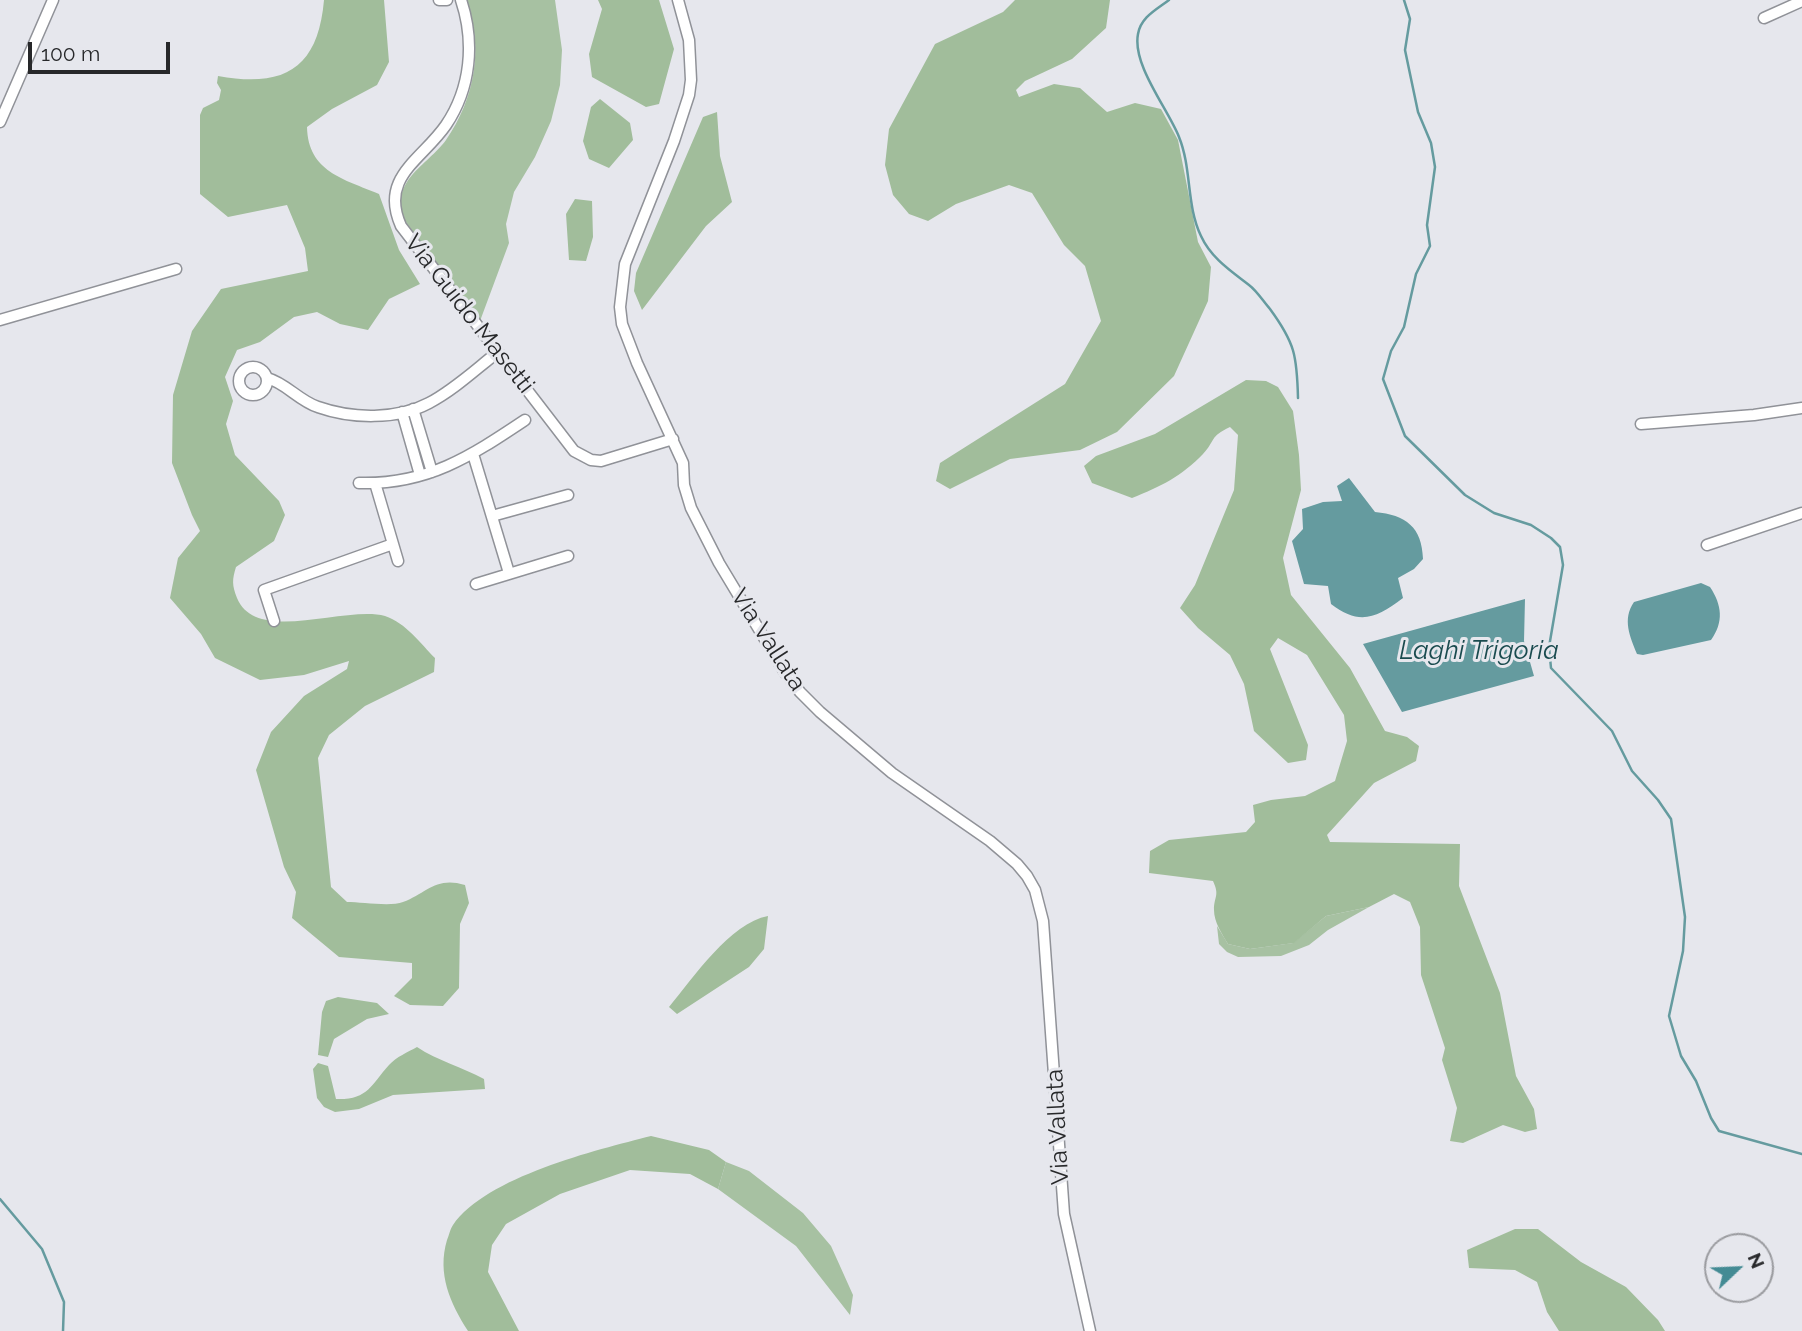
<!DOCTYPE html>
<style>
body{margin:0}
#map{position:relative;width:1802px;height:1331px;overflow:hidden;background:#e6e7ed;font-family:Raleway,sans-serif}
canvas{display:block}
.north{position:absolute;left:1704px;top:1233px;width:70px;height:70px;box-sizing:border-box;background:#e6e7ed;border:2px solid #9a9b9f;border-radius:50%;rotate:67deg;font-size:19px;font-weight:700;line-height:28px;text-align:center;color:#27282a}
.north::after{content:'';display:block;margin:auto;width:24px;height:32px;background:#448b94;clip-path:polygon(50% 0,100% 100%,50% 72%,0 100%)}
.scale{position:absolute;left:28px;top:42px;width:142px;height:32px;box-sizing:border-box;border:4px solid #27282a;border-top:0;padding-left:9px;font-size:21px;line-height:24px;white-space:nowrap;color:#27282a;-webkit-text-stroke:5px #e6e7ed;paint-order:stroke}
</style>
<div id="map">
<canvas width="1802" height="1331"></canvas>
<div class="north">N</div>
<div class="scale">100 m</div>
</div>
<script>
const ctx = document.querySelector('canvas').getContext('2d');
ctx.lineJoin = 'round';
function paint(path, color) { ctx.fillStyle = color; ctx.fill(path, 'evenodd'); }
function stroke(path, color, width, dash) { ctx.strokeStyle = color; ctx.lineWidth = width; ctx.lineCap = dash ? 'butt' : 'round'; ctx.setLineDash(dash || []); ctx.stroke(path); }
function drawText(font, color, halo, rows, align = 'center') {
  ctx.font = font + ' Raleway,sans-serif'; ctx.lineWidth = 6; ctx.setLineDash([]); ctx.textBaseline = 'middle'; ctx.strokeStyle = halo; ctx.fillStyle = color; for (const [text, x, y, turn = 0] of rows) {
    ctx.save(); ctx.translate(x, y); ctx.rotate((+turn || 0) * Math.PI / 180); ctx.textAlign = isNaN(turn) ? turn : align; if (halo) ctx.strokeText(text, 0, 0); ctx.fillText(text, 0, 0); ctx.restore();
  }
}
const green = new Path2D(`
 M466,0h89l7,50 -2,35 -9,36 -16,36 -21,35 -8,32 3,19 -29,78 -75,-100c-17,-40 22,-55 41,-81 29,-42 38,-92 20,-140z
 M1369,907l-41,23 -19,15 -28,11 -43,1 -11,-5 -8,-8 -2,-18 11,18 22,5 43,-6 33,-27z
 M726,1162l23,9 54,42 28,33 22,49 -3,20 -54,-69 -78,-57z`);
const forest = new Path2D(`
 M324,0h60l5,62 -12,23 -45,24 -25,18c1,45 37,52 72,67l20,56 21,34 -31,15 -21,31 -28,-6 -23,-12 -23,5 -34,25 -23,8 -12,27 8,24 -7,23 9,31 44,46 6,14 -11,26 -38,26c-4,13 -4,18 1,31 19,47 109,7 148,18 21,7 35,27 50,42l-1,14 -69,34 -36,29 -11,23 13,129 16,15c14,0 44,5 56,0 24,-9 33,-26 62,-17l4,18 -9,21 -1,64 -16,18 -33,-1 -16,-9 18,-18v-15l-73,-6 -47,-39 4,-26 -12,-25 -28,-97 15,-38 33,-36 43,-27 2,-8 -45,14 -44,5 -45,-22 -14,-24 -31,-36 8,-40 22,-27 -8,-16 -20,-52 1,-68 19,-64 29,-42 87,-18 -3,-23 -18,-43 -59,12 -28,-23v-79l3,-7 16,-8 2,-10 -4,-7 1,-7c66,12 100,-7 106,-76z
 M598,0h61l15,49 -15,55 -13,3 -54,-30 -3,-23 13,-45z
 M1015,0h95l-4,28 -34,31 -47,22 -9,9 3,7 35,-13 26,4 27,24 28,-9 26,6 17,31 20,102 13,25 -3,34 -34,75 -57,56 -37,18 -70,9 -60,30 -14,-8 4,-18 125,-79 36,-63 -16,-55 -21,-21 -32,-52 -23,-8 -53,19 -28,17 -19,-7 -16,-19 -8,-30 4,-36 46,-85 68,-32z
 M600,99l30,24 3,17 -24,28 -20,-9 -6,-18 8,-34z
 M717,112l3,44 12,46 -26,24 -64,84 -8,-19 2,-18 67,-156z
 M575,199l17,2 1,36 -7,24 -17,-1 -3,-46z
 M1246,380l20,1 12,6 15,24 6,44 2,35 -18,68 8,37 59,73 35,63 22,6 12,9 -3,15 -42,22 -47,52 3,7 130,2 -1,42 41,107 16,83 18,33 3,20 -12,3 -22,-7 -40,18 -13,-2 7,-33 -15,-48 3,-12 -24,-73 -1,-48 -10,-25 -16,-8 -25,13 -43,9 -32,27 -44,6 -22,-5c-6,-10 -14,-22 -14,-34 0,-14 6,-14 -1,-29l-64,-8 1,-22 19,-11 77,-8 9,-10 -2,-17 18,-5 34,-4 30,-15 12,-40 -3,-26 -37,-60 -29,-17 -8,11 38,96 -2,15 -18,3 -34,-32 -10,-47 -14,-29 -32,-27 -18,-20 15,-23 39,-95 4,-55 -8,-8c-21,10 -14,13 -27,27 -21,22 -43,33 -71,44l-40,-15 -8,-17 12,-10 59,-22z
 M768,916l-4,33 -15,18 -72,47 -8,-7c25,-30 61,-84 99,-91z
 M338,997l39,6 12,11 -22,5 -33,20 -6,18 -10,-2 4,-43 4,-11z
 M417,1047c21,14 45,20 67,32l1,10 -92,6 -34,14 -24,3 -11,-5 -7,-9 -4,-29 5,-6 10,3 8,33c32,1 34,-13 53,-34 7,-8 19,-13 28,-18z
 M651,1136l58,14 17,12 -8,27 -28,-15 -60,-4 -70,24 -54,30 -14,21 -4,27 31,59h-51c-18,-28 -31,-57 -21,-91 2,-4 3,-11 6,-15 33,-48 143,-75 198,-89z
 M1515,1229h23l43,33 45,25 32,33 7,11h-106l-12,-19 -10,-30 -22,-12 -46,-2 -2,-18z`);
const water = new Path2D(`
 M1349,478l26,34c31,3 47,15 48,47l-9,10 -16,9 5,20c-27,20 -43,28 -72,6l-3,-18 -24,-2 -12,-43 11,-12 -1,-20 21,-7 19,-1 -5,-15z
 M1701,583l9,4c12,18 14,35 1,53l-68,15 -6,-1c-7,-17 -15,-35 -3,-52z
 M1525,599l-1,42 10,35 -132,36 -39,-68z`);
const stream = new Path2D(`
 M1169,0c-13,10 -28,17 -31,34 -6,31 30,75 41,103 13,32 7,68 22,99 10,22 30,35 48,49 8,6 14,16 21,24 25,34 27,47 28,89
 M1404,0l6,19 -5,31 13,62 13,31 4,24 -8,58 3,21 -14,28 -12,53 -13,24 -8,28 22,57 60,59 29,18 37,12 20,13 9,9 3,18 -14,82 2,21 61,63 20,40 26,29 13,19 14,98 -2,34 -14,65 12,40 15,25 15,37 8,13 83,23
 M0,1199l42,50 22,53 -1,29`);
const minor = new Path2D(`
 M439,0h8
 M461,0c14,42 10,88 -15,125 -24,35 -67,52 -45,101l173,225 17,9 10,1 72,-22
 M678,0l11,40 2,40 -2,15 -15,46 -49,123 -5,43 2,17 15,39 46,100 1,22 7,23 28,55 65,108 16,21 20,20 72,61 98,68 27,23 10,12 8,14 8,31 21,293 26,117
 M1764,18l38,-17
 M0,122l53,-122
 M0,320l176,-51
 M239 381a14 14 0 1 1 28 0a14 14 0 1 1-28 0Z
 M267,378c19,5 32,23 51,29 34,12 79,13 111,-4 25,-13 47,-34 69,-51
 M413,409l19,63
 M402,412l18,63
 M1641,424l113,-9 48,-7
 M473,454l36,119
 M359,483c69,2 112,-27 166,-63
 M375,483l23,78
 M492,516l76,-21
 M1707,545l95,-32
 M476,584l92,-28
 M274,621l-10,-31 129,-46`);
const streetNames = [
 ["Via Guido Masetti",469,314,52],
 ["Via Vallata",768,640,57],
 ["Via Vallata",1058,1127,-93]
];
const waterNames = [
 ["Laghi Trigoria",1479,651]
];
paint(green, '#a7c1a2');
paint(forest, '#a1bd9b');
paint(water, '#659b9f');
stroke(stream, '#659b9f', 2.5);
stroke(minor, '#909298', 13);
stroke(minor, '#fff', 10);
drawText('24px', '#27282a', '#e6e7ed', streetNames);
drawText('italic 26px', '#1a4b4f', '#e6e7ed', waterNames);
</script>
